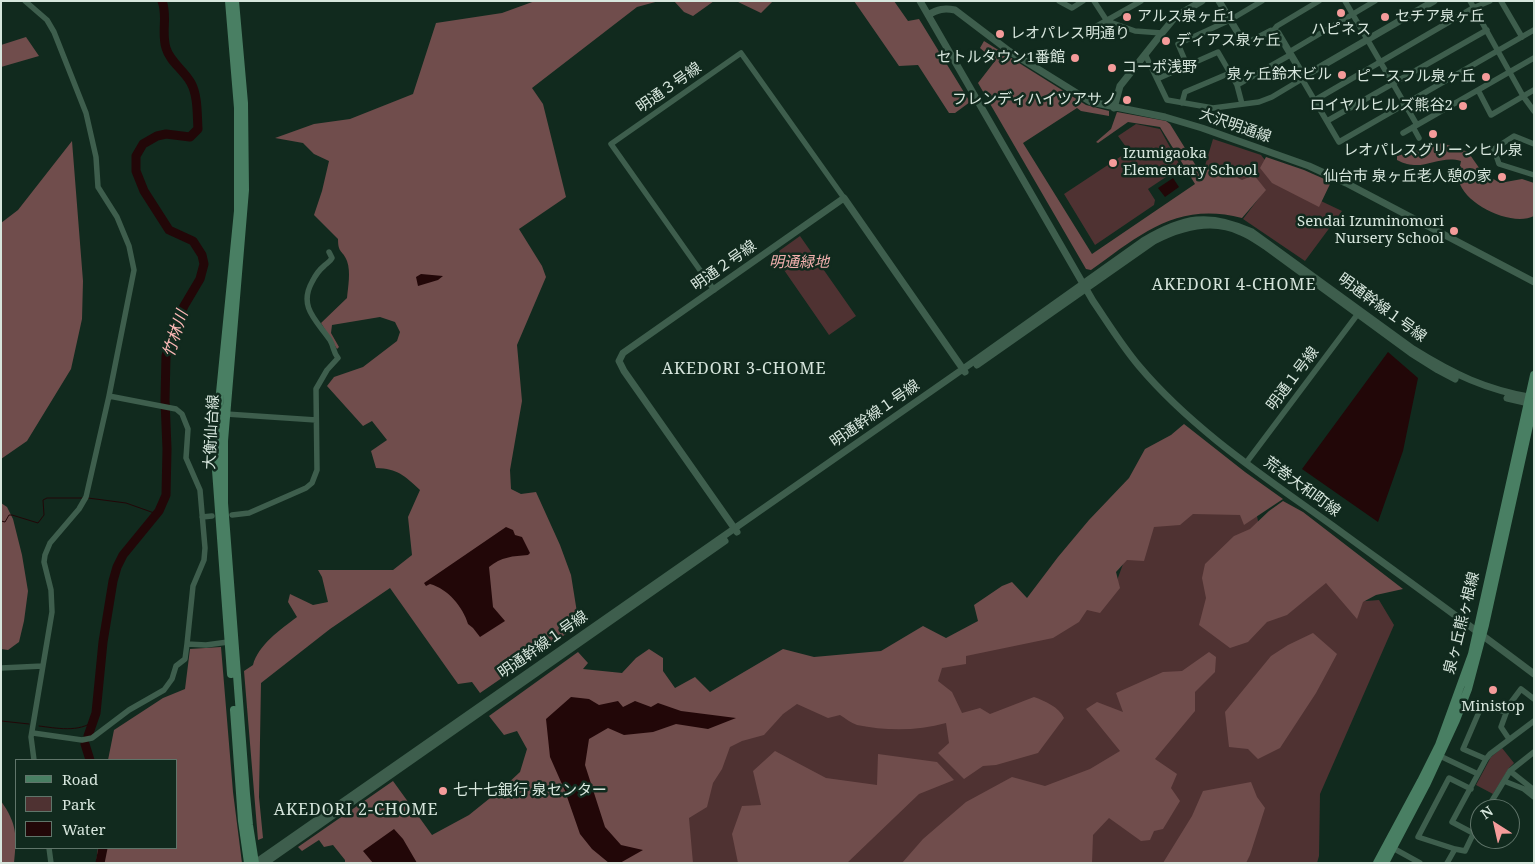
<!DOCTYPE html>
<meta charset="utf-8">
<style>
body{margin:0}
#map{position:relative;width:1535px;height:864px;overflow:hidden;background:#112a1e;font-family:"Noto Serif",serif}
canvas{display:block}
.frame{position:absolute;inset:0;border:2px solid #d7e6dd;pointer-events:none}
.legend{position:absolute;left:15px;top:759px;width:162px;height:90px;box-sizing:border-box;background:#112a1e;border:1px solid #60756a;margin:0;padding:6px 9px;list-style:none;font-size:15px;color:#d7e6dd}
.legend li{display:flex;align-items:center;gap:10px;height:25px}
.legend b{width:25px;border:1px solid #60756a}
.north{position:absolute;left:1470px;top:799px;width:50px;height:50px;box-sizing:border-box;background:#112a1e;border:1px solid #60756a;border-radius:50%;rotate:325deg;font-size:14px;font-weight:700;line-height:20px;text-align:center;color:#d7e6dd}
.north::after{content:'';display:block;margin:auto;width:18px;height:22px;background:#f59b9a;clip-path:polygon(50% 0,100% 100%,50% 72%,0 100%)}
</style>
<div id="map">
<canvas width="1535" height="864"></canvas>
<div class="frame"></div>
<ul class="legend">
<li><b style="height:6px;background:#497f63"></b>Road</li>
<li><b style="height:14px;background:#4f3232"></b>Park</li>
<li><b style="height:14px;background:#220708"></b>Water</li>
</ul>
<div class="north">N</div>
</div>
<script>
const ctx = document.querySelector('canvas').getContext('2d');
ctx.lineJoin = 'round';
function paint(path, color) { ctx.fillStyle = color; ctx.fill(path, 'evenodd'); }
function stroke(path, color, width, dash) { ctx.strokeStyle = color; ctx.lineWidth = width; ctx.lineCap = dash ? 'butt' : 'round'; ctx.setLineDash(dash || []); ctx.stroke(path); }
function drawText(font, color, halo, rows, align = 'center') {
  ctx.font = font + ' "Noto Serif","Noto Sans JP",serif'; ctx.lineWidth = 5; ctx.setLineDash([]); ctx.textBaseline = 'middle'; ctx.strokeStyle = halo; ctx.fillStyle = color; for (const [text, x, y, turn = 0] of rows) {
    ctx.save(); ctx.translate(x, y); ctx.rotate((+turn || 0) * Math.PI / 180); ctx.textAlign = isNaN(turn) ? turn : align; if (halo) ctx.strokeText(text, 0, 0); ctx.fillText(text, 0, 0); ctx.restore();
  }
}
const green = new Path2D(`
 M1136,124l24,5 21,38 -33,22 7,11 -1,5 -59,40 -31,-51 65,-43 -11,-15z
 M1213,139l48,16 22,28 59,28 -37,50 -62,-42 19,-25 -58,-25z
 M800,236l56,80 -27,19 -54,-78 5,-4 -1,-2z
 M1190,509l66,2 4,20 94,71 25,-2 15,25 -74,169 -1,62 -2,7h-634l1,-47 38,-71 74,-46 141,-33 178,-80 12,-33 23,-30z
 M1502,748l12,15 -5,5 -16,26 -17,-9 15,-28z`);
const forest = new Path2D(`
 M535,1h124l-22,6 -105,81 11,16 23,93 -47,32 23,37 4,11 -29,68 5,56 -12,69 1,19 10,5 15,-2 24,53 11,30 8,50 -99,68 -8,-11 -14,2 -68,-96 -60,41 -69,54 -2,114 4,41 -5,2 -14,-169 9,-6c5,-20 28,-36 44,-48l-9,-15 2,-8 23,11 15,-3 -6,-25 -4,-7h75l19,-15 -4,-38 12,-27c-16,-15 -22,-21 -44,-22l-5,-17 16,-11 -15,-19 -9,5 -36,-40 7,-9 29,-10 34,-26 3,-9 -5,-10 -15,-5 -48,8 -1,8 8,14 -2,2 -16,-26 26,-25c1,-11 4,-26 0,-37 -4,-11 -9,-7 -9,-22l-24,-24 8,-24 7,-30 -15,-7 -11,-11 -28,-5 39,-14 36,-5 63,-25 23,-71 66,-10z
 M674,1h40l-21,15 -9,-4z
 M736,1h37l-12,12z
 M854,1h40l14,20 11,-2 51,83 -15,11h-6l-31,-48 -19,1z
 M26,37l13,19 -38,11v-22z
 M984,41l102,64 23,6v5l-28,-5 -4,-3 -54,35 69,111 103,-70 -35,-57 -32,-5 -30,21 -2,-1 15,-13 6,-17 49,9 4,3 28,45 12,-4 32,15 12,-5 12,15 -24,28c-65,-17 -102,17 -151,52l-5,-1 -108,-186 17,-22 -15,-13z
 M72,141l11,140 -1,38 -11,50 -44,72 -26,18v-236l17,-13z
 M1442,143l26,9 14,20 18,11 22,-4 12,4v33c-22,11 -69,-11 -75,-35 -2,-6 1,-14 2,-20 -24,-7 -38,13 -64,-1v-4z
 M1266,157l38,13 27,12 -12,25 -47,-24 -12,-15z
 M1184,424l61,48 38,27 -39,26 -4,-10 -47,-1 -13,11 -26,2 -10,34 -17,-1 -11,12 4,16 -20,25 -13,-3 -8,12 -26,16 -87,18v8l-24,4 -4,13 14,11 10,21 18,-5 10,6 44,-17c11,4 25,10 30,21l-26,35 -42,12 -13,1 -19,13 -26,-26 11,-10 -3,-20c-28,8 -60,8 -89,2 -6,-2 -12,-7 -17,-10l-12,3 -31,-14 -14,10 -19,21 -22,6 -12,6 -8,22 -9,14 -6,24 -18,11 4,45h-348v-3l-12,-15 -9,2 -5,-7 -17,11 -4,-4 95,-66 39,54 37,-20 36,-29 15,-14 7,-23 -10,-18 -13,4 -15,-19 89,-64 10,11 -5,6 39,4 14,-15 13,-9 14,9v13l12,17 20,-11 15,15 73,-43 31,8 67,-6 42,-25 23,12 32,-17 -4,-16 28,-19 10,-4 15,16 31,-41 31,-37 40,-42 16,-29 26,-14z
 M1283,501l20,11 100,77 -27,6 -13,7 -6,17 -31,-36 -39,32 -20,7 -19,20 -18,6 -31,-23 7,-27 -4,-20 3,-14 29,-28 16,-7 19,-18z
 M1,503l6,4 6,12 9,36 6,36 -4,30 -5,21 -11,8 -7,-1z
 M1313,633l24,21 -21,39 -36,55 -22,11 -10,-10 -19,-2 -4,-35 46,-56 17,-11z
 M221,647l12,145 9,71h-146l2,-15h78v-88h-68l6,-30 49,-32 22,-9 5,-40z
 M1209,652l7,5 -1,15 -20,20v19l-40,48 22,15 -6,14 9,13 -17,28 -9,2 -4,9 -9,1 -32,-23 -16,17 -1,28h-190l21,-24 43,-37 46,-25 33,9 45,-17 30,-18 -34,-42 11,-7 26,10 -7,-19 47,-21 19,-1z
 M775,751l51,27 51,7 1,-31 59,8 17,18 -35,14 -72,69h-109l-6,-29 10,-28 19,-1 -8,-34z
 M1251,782l6,15 8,11 -15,47 -4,8h-83l29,-47 11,-25z
 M1,801c16,23 16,34 13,62h-13z`);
const water = new Path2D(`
 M1173,178l6,9 -14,10 -7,-9z
 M421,274l22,2 -5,4 -20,6 -2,-9z
 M1388,352l30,26 -15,73 -25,71 -76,-53z
 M506,527l7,3 2,5 7,2 8,16 -2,2c-15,1 -27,2 -39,12l4,40 12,14 -25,16 -7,-9 -5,-4c-5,-17 -20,-35 -38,-40l-4,2 -2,-3z
 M571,697l18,2 10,6 19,-4 5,6 12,-6 16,6 7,-4 23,8 55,7 -28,11 -32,-5 -23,8 -29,3 -16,-7 -19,11 -4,26 20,62 16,18 22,5 -23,13h-11l-17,-14 -12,-15 -15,-43 -15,-34 -4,-38z
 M394,829l9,10 14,24h-44l-10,-12z`);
const stream = new Path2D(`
 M88,498l38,5 31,11
 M1,521l4,1 4,-7h3l26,8 6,-8 -1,-15 4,-2h37
 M1,721l28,3
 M39,726c17,2 40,7 55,-5`);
const river = new Path2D(`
 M88,736l8,-23 7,-71 10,-61 4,-14 6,-12 36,-44 7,-16 1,-46 -2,-49 1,-44 9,-31 9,-19 16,-27 4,-15 -2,-9 -9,-14 -24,-11 -25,-39 -8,-20v-15l7,-12 14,-8 9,-2 24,3 8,-8c-1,-15 0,-33 -7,-46 -7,-13 -21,-21 -25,-35 -5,-16 2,-32 -4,-47
 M85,744l5,16
 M100,863l3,-15`);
const minor = new Path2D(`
 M25,1l22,19 7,12 32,81 10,44 2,30 19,30 12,29 5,24 -25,126 67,13 6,5 6,15 -2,29 14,32 5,58 -1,12 -11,26 -6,58 19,1 22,-3
 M1059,1l13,7 11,-7
 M1094,1l13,20 28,10 27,2
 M1345,1l72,124 117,-67
 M1470,1l53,95 11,15
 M1501,1l21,36
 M1088,31l53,-30
 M1273,31l4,-5 42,-25
 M1289,52l86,-51
 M1145,54l22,46 46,8 46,-6 13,-5 30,-18
 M1187,65l-9,-21 52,-24 32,-19
 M1304,73l-2,6 37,63 195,-112
 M1157,79l61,-27 19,33 5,19
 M1237,85l53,-30
 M1478,90l13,25 43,-25
 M1315,100l158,-92 17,-7
 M1182,103l3,-11 45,-19
 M1327,121l160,-91
 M1413,127l6,11
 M1403,133l14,-8
 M1534,144l-20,-8 -20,13 5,15 35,11
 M714,290l-103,-146 130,-91 103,145
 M226,414l90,6
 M1246,463l114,-152
 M232,515l17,-2 57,-25 6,-5 5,-13 -1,-81 11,-19 11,-12c-5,-6 -4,-11 -8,-18 -13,-19 -32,-33 -18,-58 3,-6 7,-12 12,-16 3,-3 6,-4 8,-8l-3,-6
 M202,517l10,-1
 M1,668l42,-2
 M1506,712l-24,-7 -19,44 23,10 4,-5 44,-33
 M33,733l49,7 10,-2 37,-28 35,-20 8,-11 4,-13 9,-7 2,-15
 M1509,739l-8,-12 8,-22 12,-16 13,10
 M1440,756l38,18 -26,48 21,11
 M34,760l-3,-23 21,-125 -1,-22 -7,-28 1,-7 5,-12 29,-34 7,-12 23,-101
 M1510,771l24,-19
 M1478,774l8,-15
 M1504,781l20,8 10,8
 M1487,809l23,-38 24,19
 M1391,847l29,16
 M49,848l2,15
 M1455,849l-37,-12 31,-59 22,11
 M1447,863l8,-14 10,2 15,-31`);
const tertiary = new Path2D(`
 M920,1l173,300c15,22 29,45 46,65 54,64 126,111 194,160 67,49 135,98 201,148
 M1219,1l25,42h4l23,-12 7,2 22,37 8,4 126,-73
 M928,15c10,-6 16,-7 27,-5l54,41 82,51 74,15 37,11 107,38 37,17 188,99
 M1114,108l6,-22 42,-53 14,-17 26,-15
 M977,365l177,-124c27,-14 58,-23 87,-9 8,3 16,9 24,14l146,107 27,17 17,9
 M1507,398l26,6
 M737,532l-113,-161 -5,-10 4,-8 221,-155 121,174
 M255,863l708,-494 180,-128c40,-24 66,-29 109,-9l161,117c40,25 73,41 121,49
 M265,863l460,-322`);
const secondary = new Path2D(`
 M229,1l9,107v103l-19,192 -3,67 15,204
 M235,1l9,102 1,87 -21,251v62l22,291 3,31 6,38
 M234,710l8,111 6,42
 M1377,863l44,-82 18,-36 33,-91 62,-279
 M1385,863l41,-78 30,-65 12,-31 17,-64 49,-222`);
const markers = [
 [1341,13,5,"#f59b9a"],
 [1127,17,5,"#f59b9a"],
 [1385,17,5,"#f59b9a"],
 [1000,34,5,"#f59b9a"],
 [1166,41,5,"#f59b9a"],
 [1075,58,5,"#f59b9a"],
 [1112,68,5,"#f59b9a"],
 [1342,75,5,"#f59b9a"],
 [1486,77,5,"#f59b9a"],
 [1127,100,5,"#f59b9a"],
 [1463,106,5,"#f59b9a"],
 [1433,134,5,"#f59b9a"],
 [1113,163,5,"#f59b9a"],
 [1502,177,5,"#f59b9a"],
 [1454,231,5,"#f59b9a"],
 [1493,690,5,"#f59b9a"],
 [443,791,5,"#f59b9a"]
];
const poiNames = [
 ["アルス泉ヶ丘1",1137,17],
 ["セチア泉ヶ丘",1395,17],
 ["ハピネス",1341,30,"center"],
 ["レオパレス明通り",1010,34],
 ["ディアス泉ヶ丘",1176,41],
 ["セトルタウン1番館",1065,58,"right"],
 ["コーポ浅野",1122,68],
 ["泉ヶ丘鈴木ビル",1332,75,"right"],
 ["ピースフル泉ヶ丘",1476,77,"right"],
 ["フレンディハイツアサノ",1117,100,"right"],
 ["ロイヤルヒルズ熊谷2",1453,106,"right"],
 ["レオパレスグリーンヒル泉",1433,151,"center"],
 ["Izumigaoka",1123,154],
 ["Elementary School",1123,171],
 ["仙台市 泉ヶ丘老人憩の家",1492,177,"right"],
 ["Sendai Izuminomori",1444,222,"right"],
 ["Nursery School",1444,239,"right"],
 ["Ministop",1493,707,"center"],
 ["七十七銀行 泉センター",453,791]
];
const streetNames = [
 ["明通３号線",669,88,-35],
 ["大沢明通線",1235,126,19],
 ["明通２号線",724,266,-35],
 ["明通幹線１号線",1382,308,36],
 ["明通１号線",1293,379,-53],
 ["明通幹線１号線",875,414,-35],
 ["大衡仙台線",212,432,-87],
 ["荒巻大和町線",1302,487,36],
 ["泉ヶ丘熊ヶ根線",1462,623,-76],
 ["明通幹線１号線",543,645,-35]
];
const parkNames = [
 ["明通緑地",799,263]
];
const neighbourhoodNames = [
 ["AKEDORI 4-CHOME",1234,285],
 ["AKEDORI 3-CHOME",744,369],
 ["AKEDORI 2-CHOME",356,810]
];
const waterNames = [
 ["竹林川",176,334,-72]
];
paint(green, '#4f3232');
paint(forest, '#704d4c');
paint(water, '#220708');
stroke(stream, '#220708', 1);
stroke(river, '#220708', 9);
stroke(minor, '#3e5e4d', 5.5);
stroke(tertiary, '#3e5e4d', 7);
stroke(secondary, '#497f63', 8);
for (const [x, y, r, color] of markers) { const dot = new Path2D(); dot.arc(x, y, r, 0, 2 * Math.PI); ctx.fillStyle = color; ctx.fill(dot); stroke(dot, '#112a1e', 2); }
drawText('15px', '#d7e6dd', '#112a1e', poiNames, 'left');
drawText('15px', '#d7e6dd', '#112a1e', streetNames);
drawText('italic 15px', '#f2b0ae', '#112a1e', parkNames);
ctx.letterSpacing = '1px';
drawText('16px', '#d7e6dd', '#112a1e', neighbourhoodNames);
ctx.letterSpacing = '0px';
drawText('italic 16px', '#fbb8b6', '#112a1e', waterNames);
</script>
